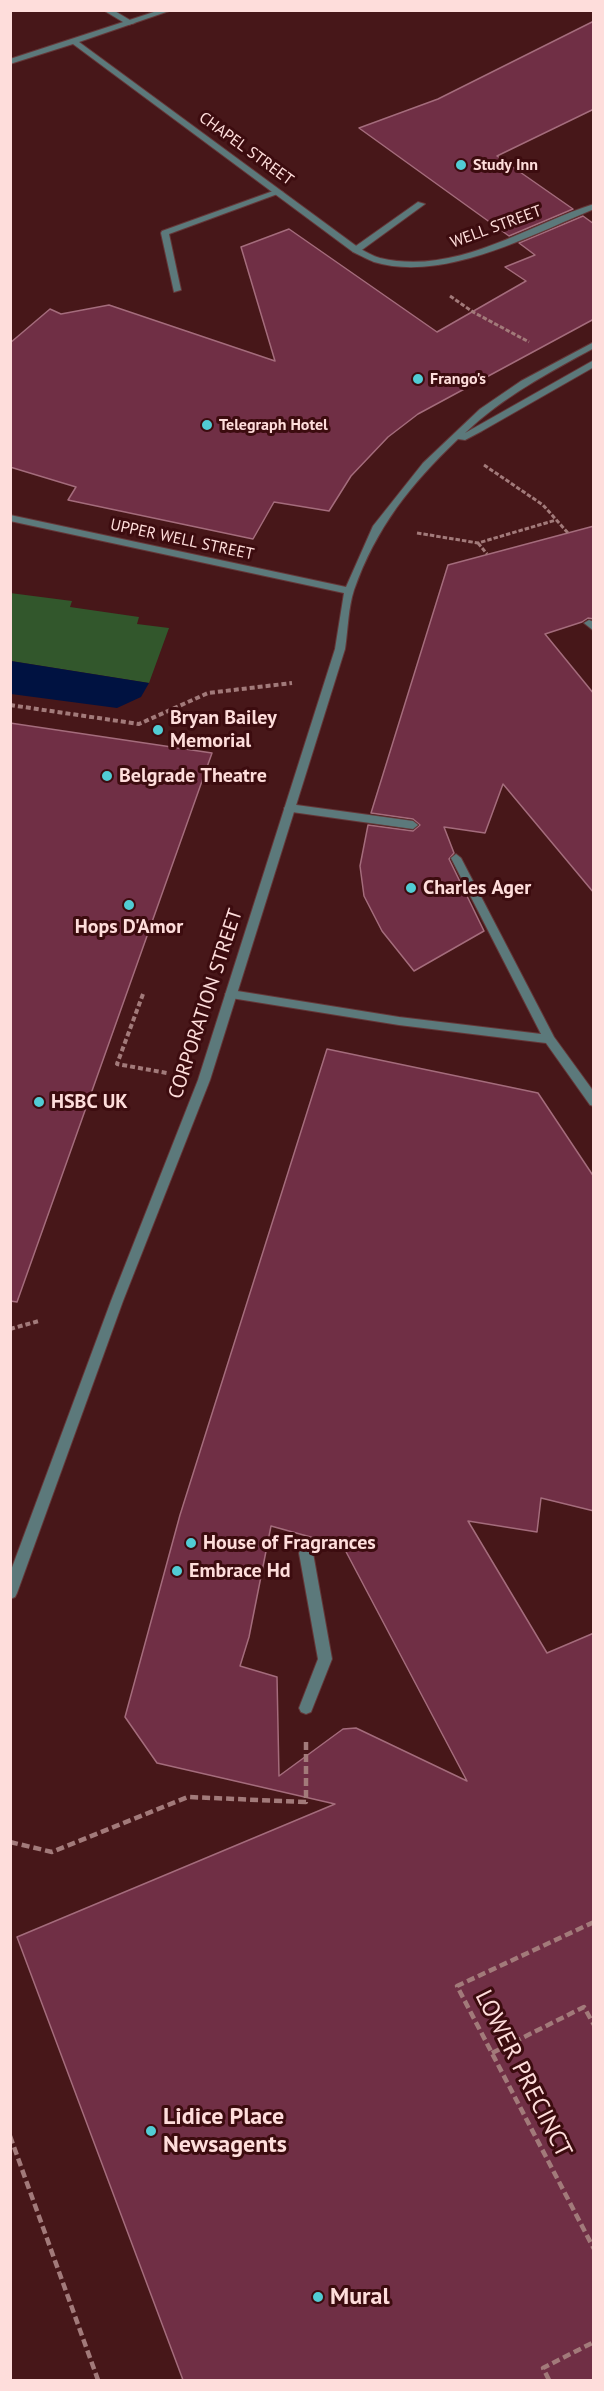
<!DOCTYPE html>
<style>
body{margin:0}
#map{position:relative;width:604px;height:2391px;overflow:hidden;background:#471719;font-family:"PT Sans",sans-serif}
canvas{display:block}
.frame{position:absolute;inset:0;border:12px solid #fedddb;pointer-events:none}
</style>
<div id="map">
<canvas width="604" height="2391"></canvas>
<div class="frame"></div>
</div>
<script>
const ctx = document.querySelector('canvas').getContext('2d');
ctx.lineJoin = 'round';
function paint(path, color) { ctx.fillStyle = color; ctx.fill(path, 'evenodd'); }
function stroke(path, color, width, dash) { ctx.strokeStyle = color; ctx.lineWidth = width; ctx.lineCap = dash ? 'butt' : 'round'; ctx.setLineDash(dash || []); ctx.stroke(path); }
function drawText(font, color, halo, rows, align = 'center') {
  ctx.font = font + ' "PT Sans",sans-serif'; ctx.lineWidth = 6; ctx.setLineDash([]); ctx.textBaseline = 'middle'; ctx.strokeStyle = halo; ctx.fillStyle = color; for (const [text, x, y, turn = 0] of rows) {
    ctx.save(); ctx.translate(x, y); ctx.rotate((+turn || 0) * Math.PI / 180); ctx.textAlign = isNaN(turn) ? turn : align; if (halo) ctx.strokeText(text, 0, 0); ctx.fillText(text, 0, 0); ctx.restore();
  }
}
const green = new Path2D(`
 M10,593l62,8 -2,6 69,10 -2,7 32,4 -20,55 -138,-22z`);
const water = new Path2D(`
 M11,661l138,22 -8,14 -24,11 -106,-14z`);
const building = new Path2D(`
 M594,21v88l-97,47 76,53 -64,27 -150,-108 79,-29z
 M583,216l11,8v95l-176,95 -30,23 -37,39 -22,35 -55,-9 -21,37 -185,-39 8,-13 -66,-20v-124l40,-34 11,5 48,-9 166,56 -34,-114 48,-18 148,103 89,-51 -21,-14 30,-12 -16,-12z
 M594,526v93l-6,-1 -6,4 -37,12 49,60v199l-91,-109 -18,49 -41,-6 10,26 -5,6 35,72 -70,40 -32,-40 -18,-35 -4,-30 8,-41 45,6 7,-6 -7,-6 -42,-6 77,-248z
 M10,723l202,30 -195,549 -7,-1z
 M327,1049l211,44 56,84v334l-53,-13 -4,34 -69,-11 79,132 47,-20v747h-411l-166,-443 318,-133 -178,-41 -32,-46 55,-202zM271,1526l72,20 124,235 -111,-53 -13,1 -64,47 -2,-99 -37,-11 9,-29z`);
const pathFar2 = new Path2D(`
 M450,296l23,16 56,30
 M484,465l59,40 25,28
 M417,533l61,10 78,-23
 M478,543l9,11`);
const pathFar1 = new Path2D(`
 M10,705l129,19 69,-31 84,-10
 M143,994l-26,70 50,9
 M10,1329l29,-8`);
const path = new Path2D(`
 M10,1842l42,10 136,-55 118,5v-60
 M594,1922l-137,64 137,263
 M492,2053l92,-46 10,18
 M10,2136l88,244
 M549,2380l-6,-12 51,-26`);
const service = new Path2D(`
 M103,10h10l22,13 -7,2z
 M276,190l7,2 -114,42 12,56 -7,2 -13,-59 1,-2z
 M418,202l7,2 -66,48h-6v-4z
 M289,804l124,17 5,4 -5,4 -128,-18 -1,-3z
 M456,854l5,4 93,179 40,55v14l-4,-1 -44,-62 -147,-18 -168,-27 -6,-4 6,-4 168,27 142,17 -90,-176z
 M306,1547l5,2 2,4 19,106 -21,53 -5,2 -5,-2 -2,-4 19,-49 -19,-106 2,-4z`);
const pedestrian = new Path2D(`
 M589,620l5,2v9l-10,-8z`);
const minor = new Path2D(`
 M160,10h12l-93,32 280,206c7,4 14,8 21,10 76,18 145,-32 214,-54v5c-63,26 -151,74 -220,53 -8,-3 -14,-7 -21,-10l-280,-208 -63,20v-5z`);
const tertiary = new Path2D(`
 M594,342v6c-46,25 -91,49 -129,85l129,-73v7l-112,64 -17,9 -7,-1c-47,45 -82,88 -104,151 -6,18 -6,40 -9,59l-135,431 -87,221 -106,292 -2,4 -5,2v-26l101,-272 87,-221 137,-431 9,-56 -334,-72v-6l336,72 27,-61 50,-63 57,-54 41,-28z`);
const markers = [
 [461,165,6,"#51ccd4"],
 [418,379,6,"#51ccd4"],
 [207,425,6,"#51ccd4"],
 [158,730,6,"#51ccd4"],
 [107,776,6,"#51ccd4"],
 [411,888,6,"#51ccd4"],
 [129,905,6,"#51ccd4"],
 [39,1102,6,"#51ccd4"],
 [191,1543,6,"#51ccd4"],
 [177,1571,6,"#51ccd4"],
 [151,2131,6,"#51ccd4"],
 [318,2297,6,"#51ccd4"]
];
const farStreetnames = [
 ["CHAPEL STREET",246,149,36],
 ["WELL STREET",496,227,-20],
 ["UPPER WELL STREET",182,540,12]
];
const farPoinames = [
 ["Study Inn",473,165],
 ["Frango's",430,379],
 ["Telegraph Hotel",219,425]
];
const poiNames = [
 ["Bryan Bailey",170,718],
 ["Memorial",170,741],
 ["Belgrade Theatre",119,776],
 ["Charles Ager",423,888],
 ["Hops D'Amor",129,927,"center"],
 ["HSBC UK",51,1102],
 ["House of Fragrances",203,1543],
 ["Embrace Hd",189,1571]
];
const streetNames = [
 ["CORPORATION STREET",206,1004,-72]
];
const nearStreetnames = [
 ["LOWER PRECINCT",523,2074,63]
];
const nearPoinames = [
 ["Lidice Place",163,2117],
 ["Newsagents",163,2145],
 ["Mural",330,2297]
];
paint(green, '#32572c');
paint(water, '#001241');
paint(building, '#702f45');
stroke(building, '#a46c7c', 1.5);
stroke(service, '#643738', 2);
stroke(pedestrian, '#643738', 2);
stroke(minor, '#643738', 2);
stroke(tertiary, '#643738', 2);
stroke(pathFar2, '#a27a7a', 3, [4.5, 2]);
stroke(pathFar1, '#a27a7a', 4, [5, 3]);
stroke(path, '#a27a7a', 4.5, [8, 4]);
paint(service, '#5c797b');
paint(pedestrian, '#5c797b');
paint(minor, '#5c797b');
paint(tertiary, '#5c797b');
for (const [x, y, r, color] of markers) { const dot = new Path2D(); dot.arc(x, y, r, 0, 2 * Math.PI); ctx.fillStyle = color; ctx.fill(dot); stroke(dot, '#3c0c0f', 2); }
drawText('16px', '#fedddb', '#3c0c0f', farStreetnames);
drawText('bold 16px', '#fedddb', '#3c0c0f', farPoinames, 'left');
drawText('bold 20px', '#fedddb', '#3c0c0f', poiNames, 'left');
drawText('20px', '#fedddb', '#3c0c0f', streetNames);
drawText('24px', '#fedddb', '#3c0c0f', nearStreetnames);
drawText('bold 24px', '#fedddb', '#3c0c0f', nearPoinames, 'left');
</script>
